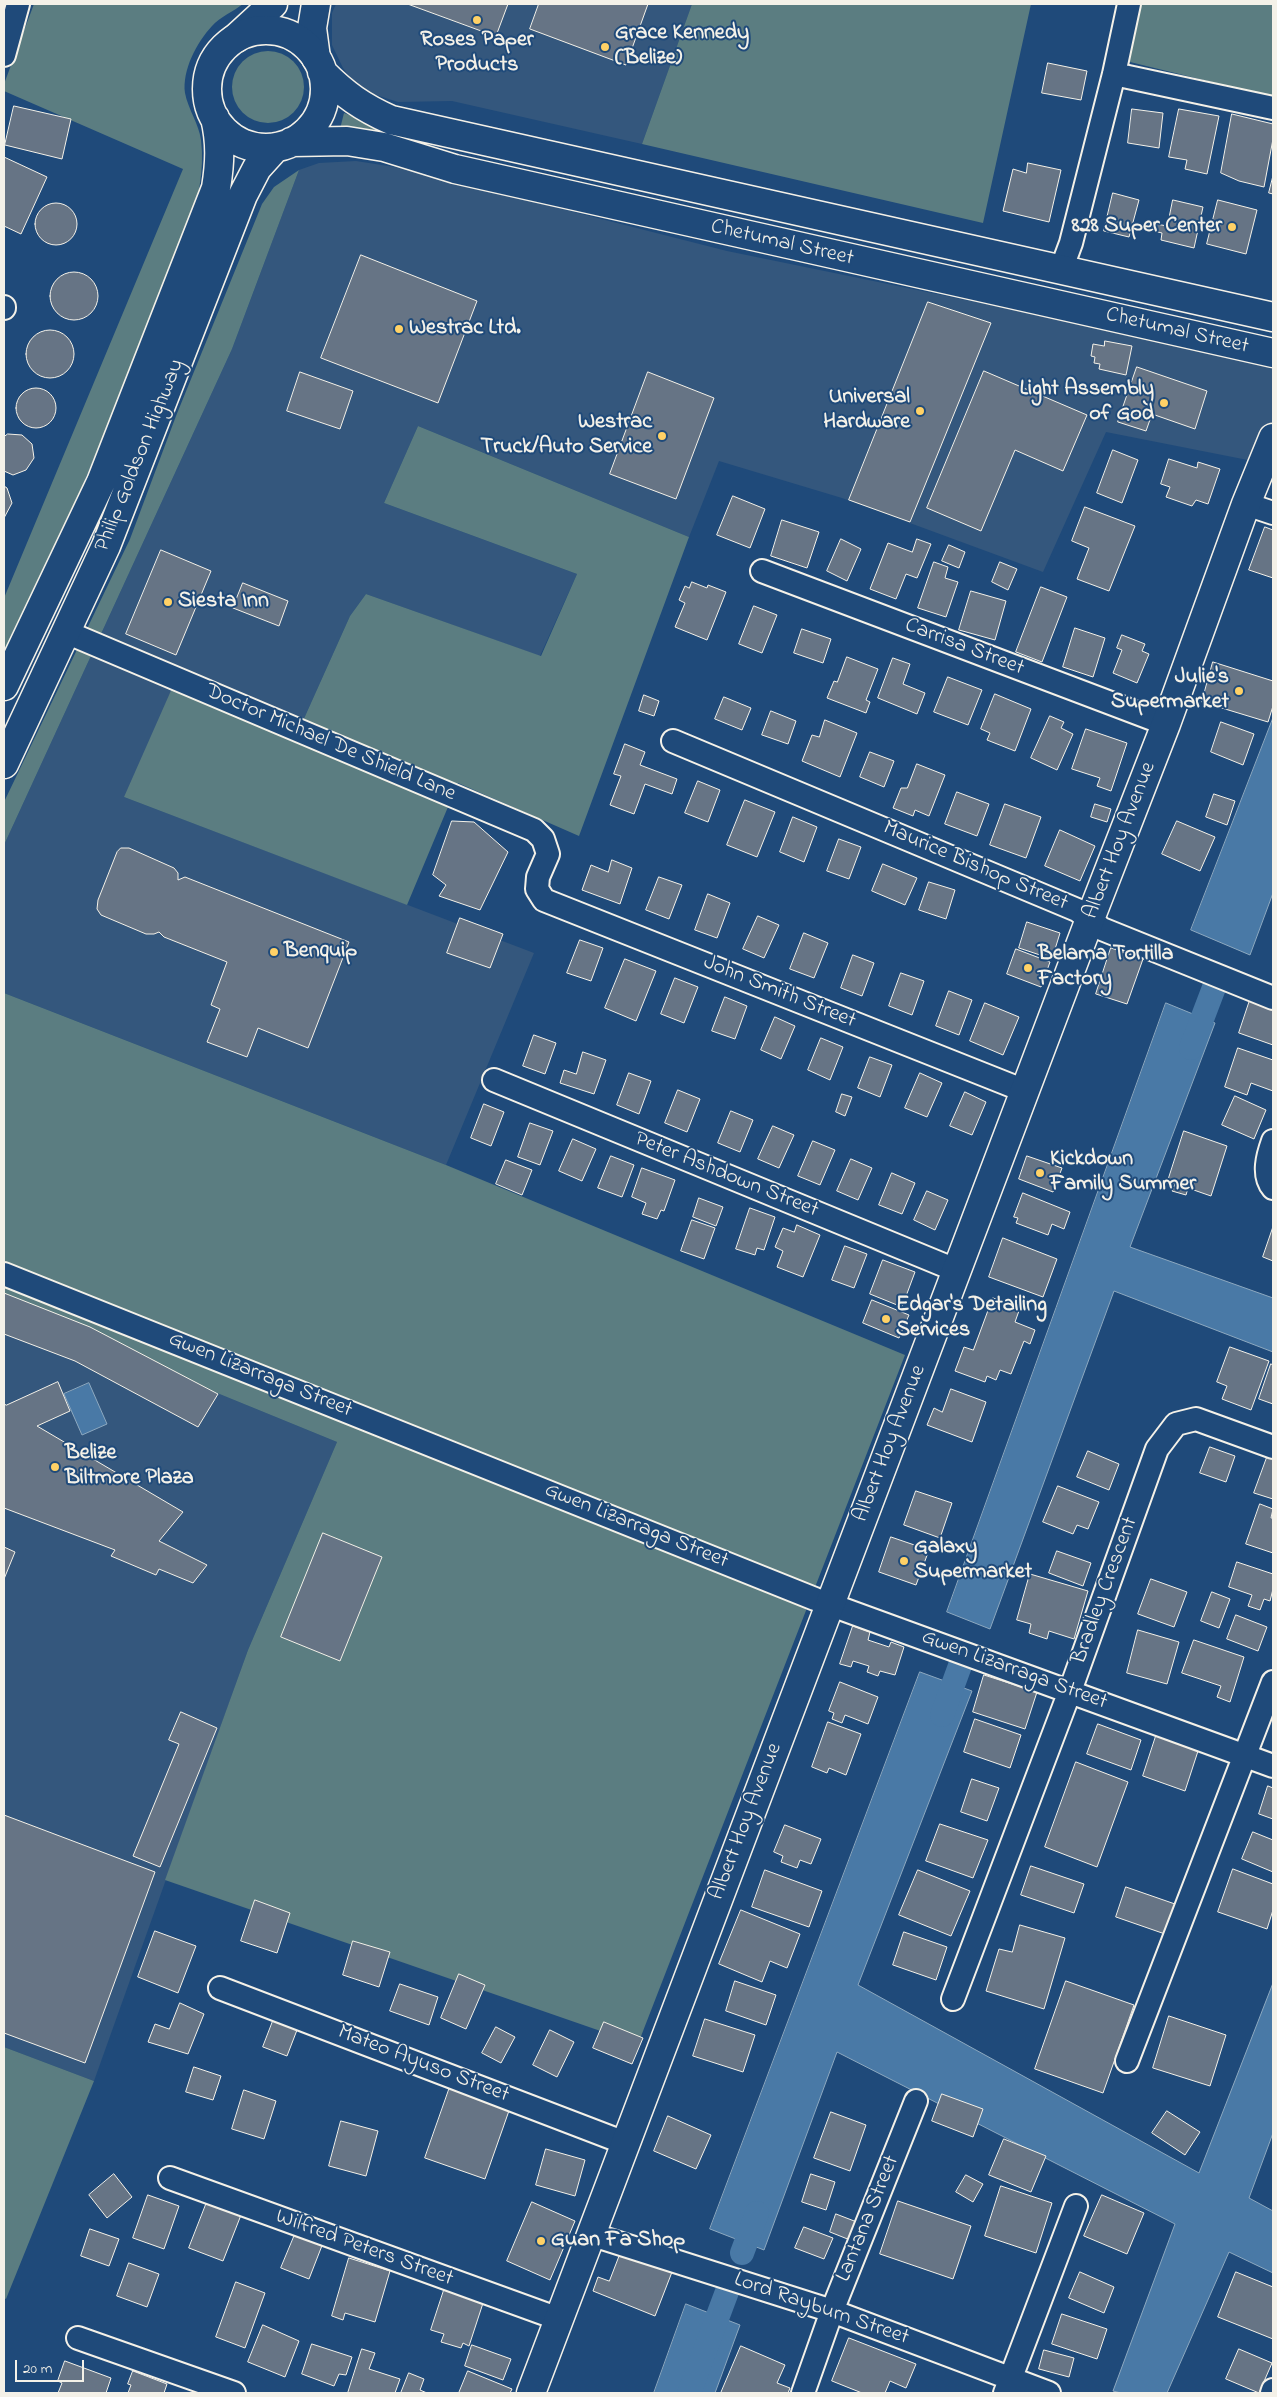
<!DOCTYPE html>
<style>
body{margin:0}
#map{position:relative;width:1277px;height:2397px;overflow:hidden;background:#1f4a7a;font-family:"Indie Flower",sans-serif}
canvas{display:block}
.frame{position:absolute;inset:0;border:5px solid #f4f1e8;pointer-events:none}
.scale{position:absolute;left:15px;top:2360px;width:69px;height:22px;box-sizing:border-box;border:2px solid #f4f1e8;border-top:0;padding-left:6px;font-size:15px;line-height:18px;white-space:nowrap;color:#f4f1e8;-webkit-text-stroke:4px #1f4a7a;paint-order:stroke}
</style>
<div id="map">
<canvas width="1277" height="2397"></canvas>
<div class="frame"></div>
<div class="scale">20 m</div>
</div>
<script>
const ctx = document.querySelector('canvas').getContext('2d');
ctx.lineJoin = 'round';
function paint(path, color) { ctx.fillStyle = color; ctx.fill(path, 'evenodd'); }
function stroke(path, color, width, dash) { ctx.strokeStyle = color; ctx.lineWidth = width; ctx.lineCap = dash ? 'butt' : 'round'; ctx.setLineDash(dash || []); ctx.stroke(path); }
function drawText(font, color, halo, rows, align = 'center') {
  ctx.font = font + ' "Indie Flower",sans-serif'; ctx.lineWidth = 4; ctx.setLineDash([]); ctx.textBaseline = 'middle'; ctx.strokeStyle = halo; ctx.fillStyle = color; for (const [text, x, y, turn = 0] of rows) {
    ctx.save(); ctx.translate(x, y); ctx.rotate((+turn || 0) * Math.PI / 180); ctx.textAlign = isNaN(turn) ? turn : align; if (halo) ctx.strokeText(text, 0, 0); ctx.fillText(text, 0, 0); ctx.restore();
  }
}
const built = new Path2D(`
 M336,4h356l-50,140 -190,-43 -54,1 -25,-8 -18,-10 -12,-16 -11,-23v-32z
 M356,161l45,7 326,83 546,112v102l-167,-33 -63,140 -201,-74 -123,-37 -30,76 -271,-111 -34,77 193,71 -37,82 -174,-62 -16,22 -48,107 -178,74 410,156 -88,212 -442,-172v-148l228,-496 67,-179 20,-7z
 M4,1306l333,136 -89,208 -154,431 -90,-34z`);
const green = new Path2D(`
 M34,4h209c-9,7 -23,13 -31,22 -15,16 -30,44 -27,67 3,16 14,31 16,47 4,31 -4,61 -11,91l-174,412 -12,23v-68l179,-429 -179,-78v-7z
 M692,4h339l-48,219 -341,-79z
 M1140,4h133v93l-147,-36z
 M232 87a36 36 0 1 1 72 0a36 36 0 1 1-72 0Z
 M344,113l33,13 3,7 -42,4z
 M299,170l-67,179 -228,496v-43l126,-263 46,-123 86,-212 12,-17z
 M418,426l271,111 -110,299 -121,-53 -51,122 -283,-108 53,-120 125,46 48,-107 16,-22 175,62 36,-82 -193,-71z
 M4,993l442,172 459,190 -267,689 -473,-164 83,-230 89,-208 -333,-136z
 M4,2047l90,34 -88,218 -2,-1z`);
const water = new Path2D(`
 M1273,718v175l-23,62 -59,-25z
 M1166,1003l49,20 -85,224 143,51v54l-159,-61 -124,338 -43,-17z
 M89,1383l18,41 -25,11 -18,-41z
 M920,1672l52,19 -114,294 341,188 74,-190v150l-24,65 24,13v62l-44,-21 -62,141h-46l-8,-2 62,-167 -338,-172 -73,198 -54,-21z
 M686,2304l54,21 -25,68h-61z`);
const canal = new Path2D(`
 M1191,1048l24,-63
 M942,1715l19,-52
 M742,2253l15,-40
 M689,2393l39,-104`);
const building = new Path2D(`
 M408,4h100l-12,32z
 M539,4h109l-22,61 -96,-36z
 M1048,63l39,8 -6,29 -39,-7z
 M14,106l57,13 -9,40 -57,-14z
 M1132,109l31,4 -4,35 -31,-5z
 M1179,109l40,7 -12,58 -22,-5 2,-9 -18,-3z
 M1232,114l41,10v15l-9,48 -25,-6 -18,-8z
 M4,157l43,20 -26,57 -17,-8z
 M1028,163l33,7 -12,52 -46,-11 10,-42 13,4z
 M1273,176v18l-4,-1z
 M1113,193l26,7 -10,37 -25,-6z
 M1173,200l30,7 -9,41 -33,-8 1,-7 -12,-3 1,-7 16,3z
 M1218,200l39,10 -11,44 -39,-10z
 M35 224a21 21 0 1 1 42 0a21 21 0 1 1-42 0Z
 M361,255l116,46 -39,102 -117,-45z
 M50 296a24 24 0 1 1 48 0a24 24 0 1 1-48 0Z
 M928,302l63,21 -81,199 -61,-22z
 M26 354a24 24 0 1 1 48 0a24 24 0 1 1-48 0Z
 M1105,341l27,5 -6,29 -27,-6 1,-5 -6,-1 1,-6 -4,-1 2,-12 11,2z
 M1137,367l70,24 -12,38 -43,-15 -6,17 -28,-9z
 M984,371l103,44 -24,56 -48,-21 -34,81 -54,-23z
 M300,372l53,19 -13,38 -53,-18z
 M648,372l66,26 -38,101 -66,-25z
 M16 408a20 20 0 1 1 40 0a20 20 0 1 1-40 0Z
 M8,434l14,1 10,9 2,14 -8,12 -13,5 -9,-4v-34z
 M1113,450l25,10 -16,43 -25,-10z
 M1169,459l28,9 1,-6 22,7 -12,35 -12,-4 -4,6 -26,-9 4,-10 -9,-3z
 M4,486l3,2 5,15 -8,15z
 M733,496l32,13 -15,39 -33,-13z
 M1085,507l50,19 -26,65 -32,-12 12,-31 -17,-7z
 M782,520l37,12 -12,36 -36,-12z
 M1265,527l8,3v48l-24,-8z
 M841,539l20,10 -14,32 -20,-10z
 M917,539l14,5 -14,34 -11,-4 -10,25 -26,-10 18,-46 24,9z
 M949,545l16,7 -6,16 -17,-7z
 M161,550l50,21 -35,84 -50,-21z
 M934,562l14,5 -3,11 13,4 -12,35 -28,-9z
 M1000,562l17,7 -9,21 -16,-8z
 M692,582l15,6 1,-3 18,7 -19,48 -32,-13 10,-24 -6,-3 6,-14 4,2z
 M243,583l45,18 -9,25 -46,-18z
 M1041,587l26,10 -25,65 -26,-10z
 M971,591l35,10 -11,39 -36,-10z
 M754,606l23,9 -15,38 -23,-9z
 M1075,628l30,10 -12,39 -30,-10z
 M802,629l29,10 -8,24 -29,-10z
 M1122,635l23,9 -3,7 7,3 -12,29 -24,-10 9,-23 -5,-2z
 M847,657l31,12 -12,31 4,2 -4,11 -39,-15 7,-17 3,1z
 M893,658l17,6 -7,20 22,9 -8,21 -39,-16z
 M1213,662l60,19v25l-5,16 -66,-20z
 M948,677l34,13 -14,35 -34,-13z
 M995,694l36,15 -16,42 -28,-11 3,-7 -9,-4z
 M644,695l15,6 -5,15 -15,-5z
 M724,697l27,11 -9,22 -27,-11z
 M771,711l25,10 -8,23 -26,-9z
 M1050,716l14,6 -3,6 12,6 -16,36 -26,-12z
 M825,720l32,13 -17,44 -38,-16 10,-26 7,2z
 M1221,722l33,12 -11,31 -32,-13z
 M1086,729l41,14 -16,48 -14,-5 3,-8 -28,-9z
 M625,744l20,8 -5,13 37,14 -5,15 -27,-10 -11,30 -24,-9 11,-29 -7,-2z
 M870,752l24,9 -10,26 -24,-10z
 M917,764l28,11 -16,41 -14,-6 -2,6 -20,-8 8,-20h6z
 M698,781l22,9 -12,32 -23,-9z
 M957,792l32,12 -12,32 -32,-12z
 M1214,794l21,7 -8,24 -21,-8z
 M745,800l30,12 -18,45 -30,-12z
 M1005,804l36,13 -15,41 -36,-13z
 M1095,804l16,5 -4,13 -16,-5z
 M793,817l24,10 -13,35 -24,-10z
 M452,821l22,1 34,30 -28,58 -41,-14 7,-11 -13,-10z
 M1177,821l38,16 -15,34 -38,-17z
 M1060,830l35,16 -15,35 -35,-15z
 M839,839l22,8 -12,32 -22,-8z
 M121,848h8l45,20 4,5v7l7,-3 164,65 -41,106 -50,-20 -11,29 -40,-15 13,-33 -9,-4 16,-43 -63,-25 -5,-5 -5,2h-8l-45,-19 -4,-6 1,-9 19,-48z
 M612,860l20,8 -12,36 -38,-14 9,-25 17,7z
 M883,864l34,14 -12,27 -33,-14z
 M659,877l23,8 -13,34 -23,-9z
 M929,882l26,8 -9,29 -27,-9z
 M708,894l22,9 -13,35 -22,-8z
 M758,916l21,9 -15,33 -21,-9z
 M460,918l43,16 -13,34 -43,-15z
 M1027,922l33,11 -8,26 -33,-11z
 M804,933l24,10 -14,35 -24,-9z
 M580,940l23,8 -12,33 -24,-8z
 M1111,948l32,11 -16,45 -31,-10z
 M1016,949l34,13 -9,25 -34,-13z
 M853,955l21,8 -12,33 -21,-8z
 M625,959l31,12 -20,50 -31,-13z
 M901,973l23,8 -12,34 -23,-9z
 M675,978l23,9 -14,36 -23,-9z
 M949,991l23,9 -13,35 -23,-9z
 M725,997l22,9 -12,33 -23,-8z
 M1250,1000l23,8v37l-34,-12z
 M985,1003l34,14 -16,38 -33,-14z
 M775,1017l20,9 -14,33 -20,-9z
 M534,1035l22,8 -11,31 -22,-8z
 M821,1038l22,9 -13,33 -22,-10z
 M1238,1048l35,12v31l-22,-8 -4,12 -22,-8z
 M583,1052l23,8 -12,34 -34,-11 4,-13 12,4z
 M870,1057l22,8 -12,32 -22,-9z
 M629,1073l22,8 -12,33 -22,-9z
 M920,1073l22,10 -15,34 -22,-9z
 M678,1090l22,9 -13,33 -22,-9z
 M965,1092l21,10 -14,33 -22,-9z
 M842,1094l10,3 -7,19 -9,-4z
 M1235,1096l31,14 -12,29 -32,-14z
 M484,1104l20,8 -13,34 -20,-8z
 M731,1111l22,9 -13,32 -22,-9z
 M530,1123l23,8 -13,34 -22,-8z
 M773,1126l21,9 -15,33 -21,-9z
 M1184,1131l43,15 -16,50 -23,-8 -2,7 -14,-4 3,-7 -7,-3z
 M573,1139l23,10 -14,32 -23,-10z
 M813,1141l22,9 -15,35 -22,-9z
 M611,1156l23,9 -12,32 -24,-9z
 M1027,1156l35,12 -9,24 -34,-13z
 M851,1159l21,9 -14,32 -21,-9z
 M506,1160l26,10 -10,25 -26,-11z
 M642,1168l33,12 -11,31 -3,-1 -4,9 -15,-5 4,-11 -14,-6z
 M892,1173l23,10 -13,31 -23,-9z
 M927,1191l21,9 -13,30 -21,-10z
 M1023,1193l47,19 -6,17 -12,-5 -4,11 -32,-12 2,-5 -4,-1z
 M699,1198l24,9 -7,19 -23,-9z
 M750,1208l25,9 -11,33 -7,-2 -2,7 -19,-6z
 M692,1220l23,8 -11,31 -23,-8z
 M797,1225l23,10 -17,42 -26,-10 6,-16 -8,-4 8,-19 11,4z
 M1273,1227v34l-10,-4z
 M1003,1238l54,21 -14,38 -54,-20z
 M845,1246l22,8 -13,34 -22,-8z
 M883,1260l32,12 -13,35 -32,-13z
 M4,1293l86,34 128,67 -20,33 -123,-66 -71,-27z
 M993,1298l27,10 -5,14 20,8 -5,14 -6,-3 -13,33 -11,-4 -4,10 -9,-4 -2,6 -30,-11 9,-24 9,3z
 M872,1300l37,15 -10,23 -36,-15z
 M1230,1347l39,14 -18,49 -29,-11 5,-13 -10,-4z
 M1271,1364l2,1v39l-14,-5z
 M58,1382l12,29 -33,15 146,86 -24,29 48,24 -14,18 -34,-14 -3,6 -45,-19 4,-6 -111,-42v-104l2,1z
 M951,1389l35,13 -14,40 -45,-17 7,-17 8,4z
 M1210,1447l25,9 -9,26 -26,-9z
 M1088,1451l31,13 -10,26 -32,-13z
 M1269,1452l4,1v46l-19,-6z
 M1058,1486l41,16 -11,27 -11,-4 -4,9 -30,-12z
 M916,1491l36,12 -12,35 -36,-13z
 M1260,1504l13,5 -2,9h2v35l-27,-9z
 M323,1533l59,24 -42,104 -59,-24z
 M891,1537l38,13 -13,35 -37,-13z
 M4,1547l11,5 -11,27z
 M1057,1551l34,12 -8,23 -34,-13z
 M1237,1562l36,12v15l-3,12 -6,-2 -4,11 -12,-4 4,-11 -23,-8z
 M1030,1574l58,17 -14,48 -25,-8 -2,8 -18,-6 2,-9 -14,-4z
 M1151,1579l36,13 -13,35 -36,-13z
 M1212,1592l18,7 -11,29 -18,-7z
 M1236,1615l31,12 -9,24 -31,-12z
 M853,1626l17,6 -2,8 21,7 2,-5 13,5 -9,28 -15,-4 -2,5 -11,-4 2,-6 -16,-5 -2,6 -11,-3z
 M1138,1630l41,12 -12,42 -40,-11z
 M1194,1640l50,17 -14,45 -13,-5 4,-11 -39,-13z
 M984,1675l53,17 -12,37 -52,-17z
 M840,1682l38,15 -10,27 -23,-9 -3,8 -10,-4 2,-6 -5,-2z
 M181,1712l36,16 -57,139 -27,-11 46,-112 -10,-4z
 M975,1719l46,16 -11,33 -46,-16z
 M828,1722l33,12 -15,41 -17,-7 -2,5 -15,-6z
 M1098,1724l43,16 -10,30 -44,-16z
 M1157,1733l42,15 -14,43 -42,-15z
 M1076,1762l52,20 -31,85 -52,-20z
 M972,1779l27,9 -12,33 -26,-9z
 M1268,1786l5,2v31l-14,-5z
 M4,1815l151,57 -70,191 -81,-30z
 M940,1824l48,16 -15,38 -47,-17z
 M785,1825l36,14 -10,25 -11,-4 -3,8 -16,-6 2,-6 -9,-4z
 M1253,1832l20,8v32l-31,-13z
 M1031,1866l53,18 -10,29 -53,-18z
 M1233,1869l40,15v26l-6,19 -49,-17z
 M765,1870l57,21 -13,36 -57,-20z
 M918,1870l52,21 -19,45 -52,-21z
 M1126,1887l49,17 -10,30 -49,-17z
 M255,1900l35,13 -13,40 -36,-12z
 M741,1910l59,24 -13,34 -17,-7 -8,21 -43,-18z
 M1020,1925l45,13 -21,71 -58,-18 13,-42 13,3z
 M155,1931l41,15 -18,47 -40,-16z
 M904,1932l43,15 -11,33 -43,-15z
 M353,1941l37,11 -11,35 -36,-12z
 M459,1974l26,11 -19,44 -25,-11z
 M735,1981l41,14 -10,30 -40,-14z
 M1066,1981l68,24 -31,88 -68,-24z
 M400,1984l38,13 -9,28 -39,-14z
 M180,2003l24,11 -16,40 -40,-12 7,-18 14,5z
 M1169,2016l57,19 -16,51 -57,-18z
 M705,2019l50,16 -12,37 -50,-16z
 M273,2021l24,9 -10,26 -24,-9z
 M604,2022l39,16 -11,26 -39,-16z
 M496,2027l19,10 -14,26 -19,-10z
 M550,2030l24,12 -17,35 -24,-12z
 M194,2067l27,9 -8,24 -27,-8z
 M451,2084l60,21 -26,74 -60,-21z
 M244,2090l32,11 -12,38 -32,-10z
 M942,2094l41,15 -10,28 -41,-16z
 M1167,2111l33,21 -15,23 -33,-22z
 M831,2112l35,13 -16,46 -36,-13z
 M668,2116l43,19 -15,34 -42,-18z
 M341,2121l37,10 -12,45 -37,-10z
 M1004,2139l42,17 -15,36 -42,-17z
 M546,2149l39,11 -10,36 -39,-11z
 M114,2174l18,23 -25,21 -18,-23z
 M811,2174l24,8 -9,28 -24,-8z
 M966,2175l17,9 -10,18 -17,-10z
 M1001,2186l51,17 -16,50 -51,-17z
 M148,2195l31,11 -15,43 -31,-11z
 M1102,2195l42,18 -17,41 -43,-18z
 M898,2201l73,25 -18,53 -73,-25z
 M207,2202l34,13 -18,46 -34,-13z
 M532,2202l43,19 -25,59 -43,-19z
 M836,2214l26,10 -7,18 -25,-10z
 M804,2227l29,11 -9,21 -29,-11z
 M90,2229l29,10 -10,27 -28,-10z
 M296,2232l27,11 -14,36 -28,-11z
 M621,2252l51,20 -17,44 -62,-25 5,-14 11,4z
 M349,2258l41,13 -15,51 -30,-9 -2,7 -11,-4z
 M129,2263l30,11 -12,33 -30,-11z
 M1080,2272l34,15 -10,26 -35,-15z
 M1236,2272l37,15v52l-55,-22z
 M236,2282l29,11 -20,55 -29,-11z
 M446,2284l39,13 -16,49 -6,-3 -2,5 -20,-6 3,-8 -13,-4z
 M1062,2314l45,15 -10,30 -45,-15z
 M263,2325l36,16 -14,36 -37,-15z
 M849,2338l67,26 -10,24 -16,-7 -5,12h-23l-30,-12z
 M312,2344l40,13 -6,18 -7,-1 -5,12 -32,-12z
 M472,2345l39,14 -8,21 -38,-14z
 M741,2346l44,19 -8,18 13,5 -2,5h-67z
 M362,2349l13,4 -6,16 31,10 -5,14h-47z
 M1239,2349l33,14 -13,30 -33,-14z
 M1044,2350l30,8 -5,19 -30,-8z
 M65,2361l46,17 -5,15h-48l4,-10 -4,-2z
 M133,2371l34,13 -3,9h-36l3,-8 -3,-1z
 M468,2371l44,18 -2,4h-51z
 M409,2373l15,6 -4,11 7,3h-26z`);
const minor = new Path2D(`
 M4,55l14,-51
 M1114,74l159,34
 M1061,270l10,-27 43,-169 15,-70
 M4,307v1
 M1246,504l27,9
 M762,571l404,153
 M66,632l468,198 9,9 5,15 -10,23 -1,12 7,11 481,191
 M673,741l404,169 25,19 171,69
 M494,1080l464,191
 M1273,1141c-5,14 -11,34 0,47
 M4,1274l811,325 458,167
 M220,1988l405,155
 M953,1999l117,-308 87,-242 19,-25 20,-5 77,28
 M1127,2061l146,-379
 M170,2178l389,141
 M590,2234l242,77 217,82
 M78,2338l156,55
 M803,2393l29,-82 84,-210
 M1005,2393l71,-187
 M1272,2393l1,-3`);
const tertiary = new Path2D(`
 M531,2393l559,-1474 76,-195 80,-220 27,-66`);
const primary = new Path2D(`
 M316,4l-4,24 4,30
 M236,38l37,-34`);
const trunk = new Path2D(`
 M207 89a59 59 0 1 1 118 0a59 59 0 1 1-118 0Z
 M322,72c23,23 40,35 69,48l882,197
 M291,142l56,-1 37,6 71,22 818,184
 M4,686l97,-204 115,-294c4,-25 5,-45 -1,-70
 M4,764l102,-218 137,-351 14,-27 19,-21`);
const markers = [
 [477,20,5,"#ffd166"],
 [605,47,5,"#ffd166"],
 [1232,227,5,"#ffd166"],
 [399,329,5,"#ffd166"],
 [1164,403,5,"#ffd166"],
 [920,411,5,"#ffd166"],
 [662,436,5,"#ffd166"],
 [168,602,5,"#ffd166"],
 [1239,691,5,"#ffd166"],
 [274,952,5,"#ffd166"],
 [1028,968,5,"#ffd166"],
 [1040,1173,5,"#ffd166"],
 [886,1319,5,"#ffd166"],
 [55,1467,5,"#ffd166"],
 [904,1561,5,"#ffd166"],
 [541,2241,5,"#ffd166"]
];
const poiNames = [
 ["Grace Kennedy",615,34],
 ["(Belize)",615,59],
 ["Roses Paper",477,41,"center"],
 ["Products",477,66,"center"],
 ["828 Super Center",1222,227,"right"],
 ["Westrac Ltd.",409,329],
 ["Light Assembly",1154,390,"right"],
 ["of God",1154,415,"right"],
 ["Universal",910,398,"right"],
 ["Hardware",910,423,"right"],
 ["Westrac",652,423,"right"],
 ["Truck/Auto Service",652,448,"right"],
 ["Siesta Inn",178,602],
 ["Julie's",1229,678,"right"],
 ["Supermarket",1229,703,"right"],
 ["Benquip",284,952],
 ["Belama Tortilla",1038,955],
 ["Factory",1038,980],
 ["Kickdown",1050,1160],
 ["Family Summer",1050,1185],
 ["Edgar's Detailing",896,1306],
 ["Services",896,1331],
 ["Belize",65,1454],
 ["Biltmore Plaza",65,1479],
 ["Galaxy",914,1548],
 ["Supermarket",914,1573],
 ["Guan Fa Shop",551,2241]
];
const streetNames = [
 ["Chetumal Street",782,244,13],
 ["Chetumal Street",1177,332,13],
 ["Philip Goldson Highway",141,456,-68],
 ["Carrisa Street",964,648,21],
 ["Doctor Michael De Shield Lane",330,744,23],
 ["Albert Hoy Avenue",1121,841,-69],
 ["Maurice Bishop Street",975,867,23],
 ["John Smith Street",779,993,22],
 ["Peter Ashdown Street",726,1176,22],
 ["Gwen Lizarraga Street",260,1376,22],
 ["Albert Hoy Avenue",891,1444,-69],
 ["Gwen Lizarraga Street",636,1527,22],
 ["Bradley Crescent",1106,1591,-70],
 ["Gwen Lizarraga Street",1014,1671,20],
 ["Albert Hoy Avenue",747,1822,-69],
 ["Mateo Ayuso Street",423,2065,21],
 ["Lantana Street",869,2219,-68],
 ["Wilfred Peters Street",364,2249,20],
 ["Lord Rayburn Street",821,2310,19]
];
paint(built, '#34577d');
paint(green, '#5b7d81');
paint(water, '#4979a6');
stroke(water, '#8da9c0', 1);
stroke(canal, '#4979a6', 24);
paint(building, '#667485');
stroke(building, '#f4f1e8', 1);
stroke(minor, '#f4f1e8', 26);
stroke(tertiary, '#f4f1e8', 31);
stroke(primary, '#f4f1e8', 31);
stroke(trunk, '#f4f1e8', 31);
stroke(minor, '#1f4a7a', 22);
stroke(tertiary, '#1f4a7a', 28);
stroke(primary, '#1f4a7a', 28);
stroke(trunk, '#1f4a7a', 28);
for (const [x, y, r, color] of markers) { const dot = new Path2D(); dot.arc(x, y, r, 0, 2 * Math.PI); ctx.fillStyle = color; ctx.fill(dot); stroke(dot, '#1f4a7a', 2); }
drawText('bold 22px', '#f4f1e8', '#1f4a7a', poiNames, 'left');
drawText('22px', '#f4f1e8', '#1f4a7a', streetNames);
</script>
